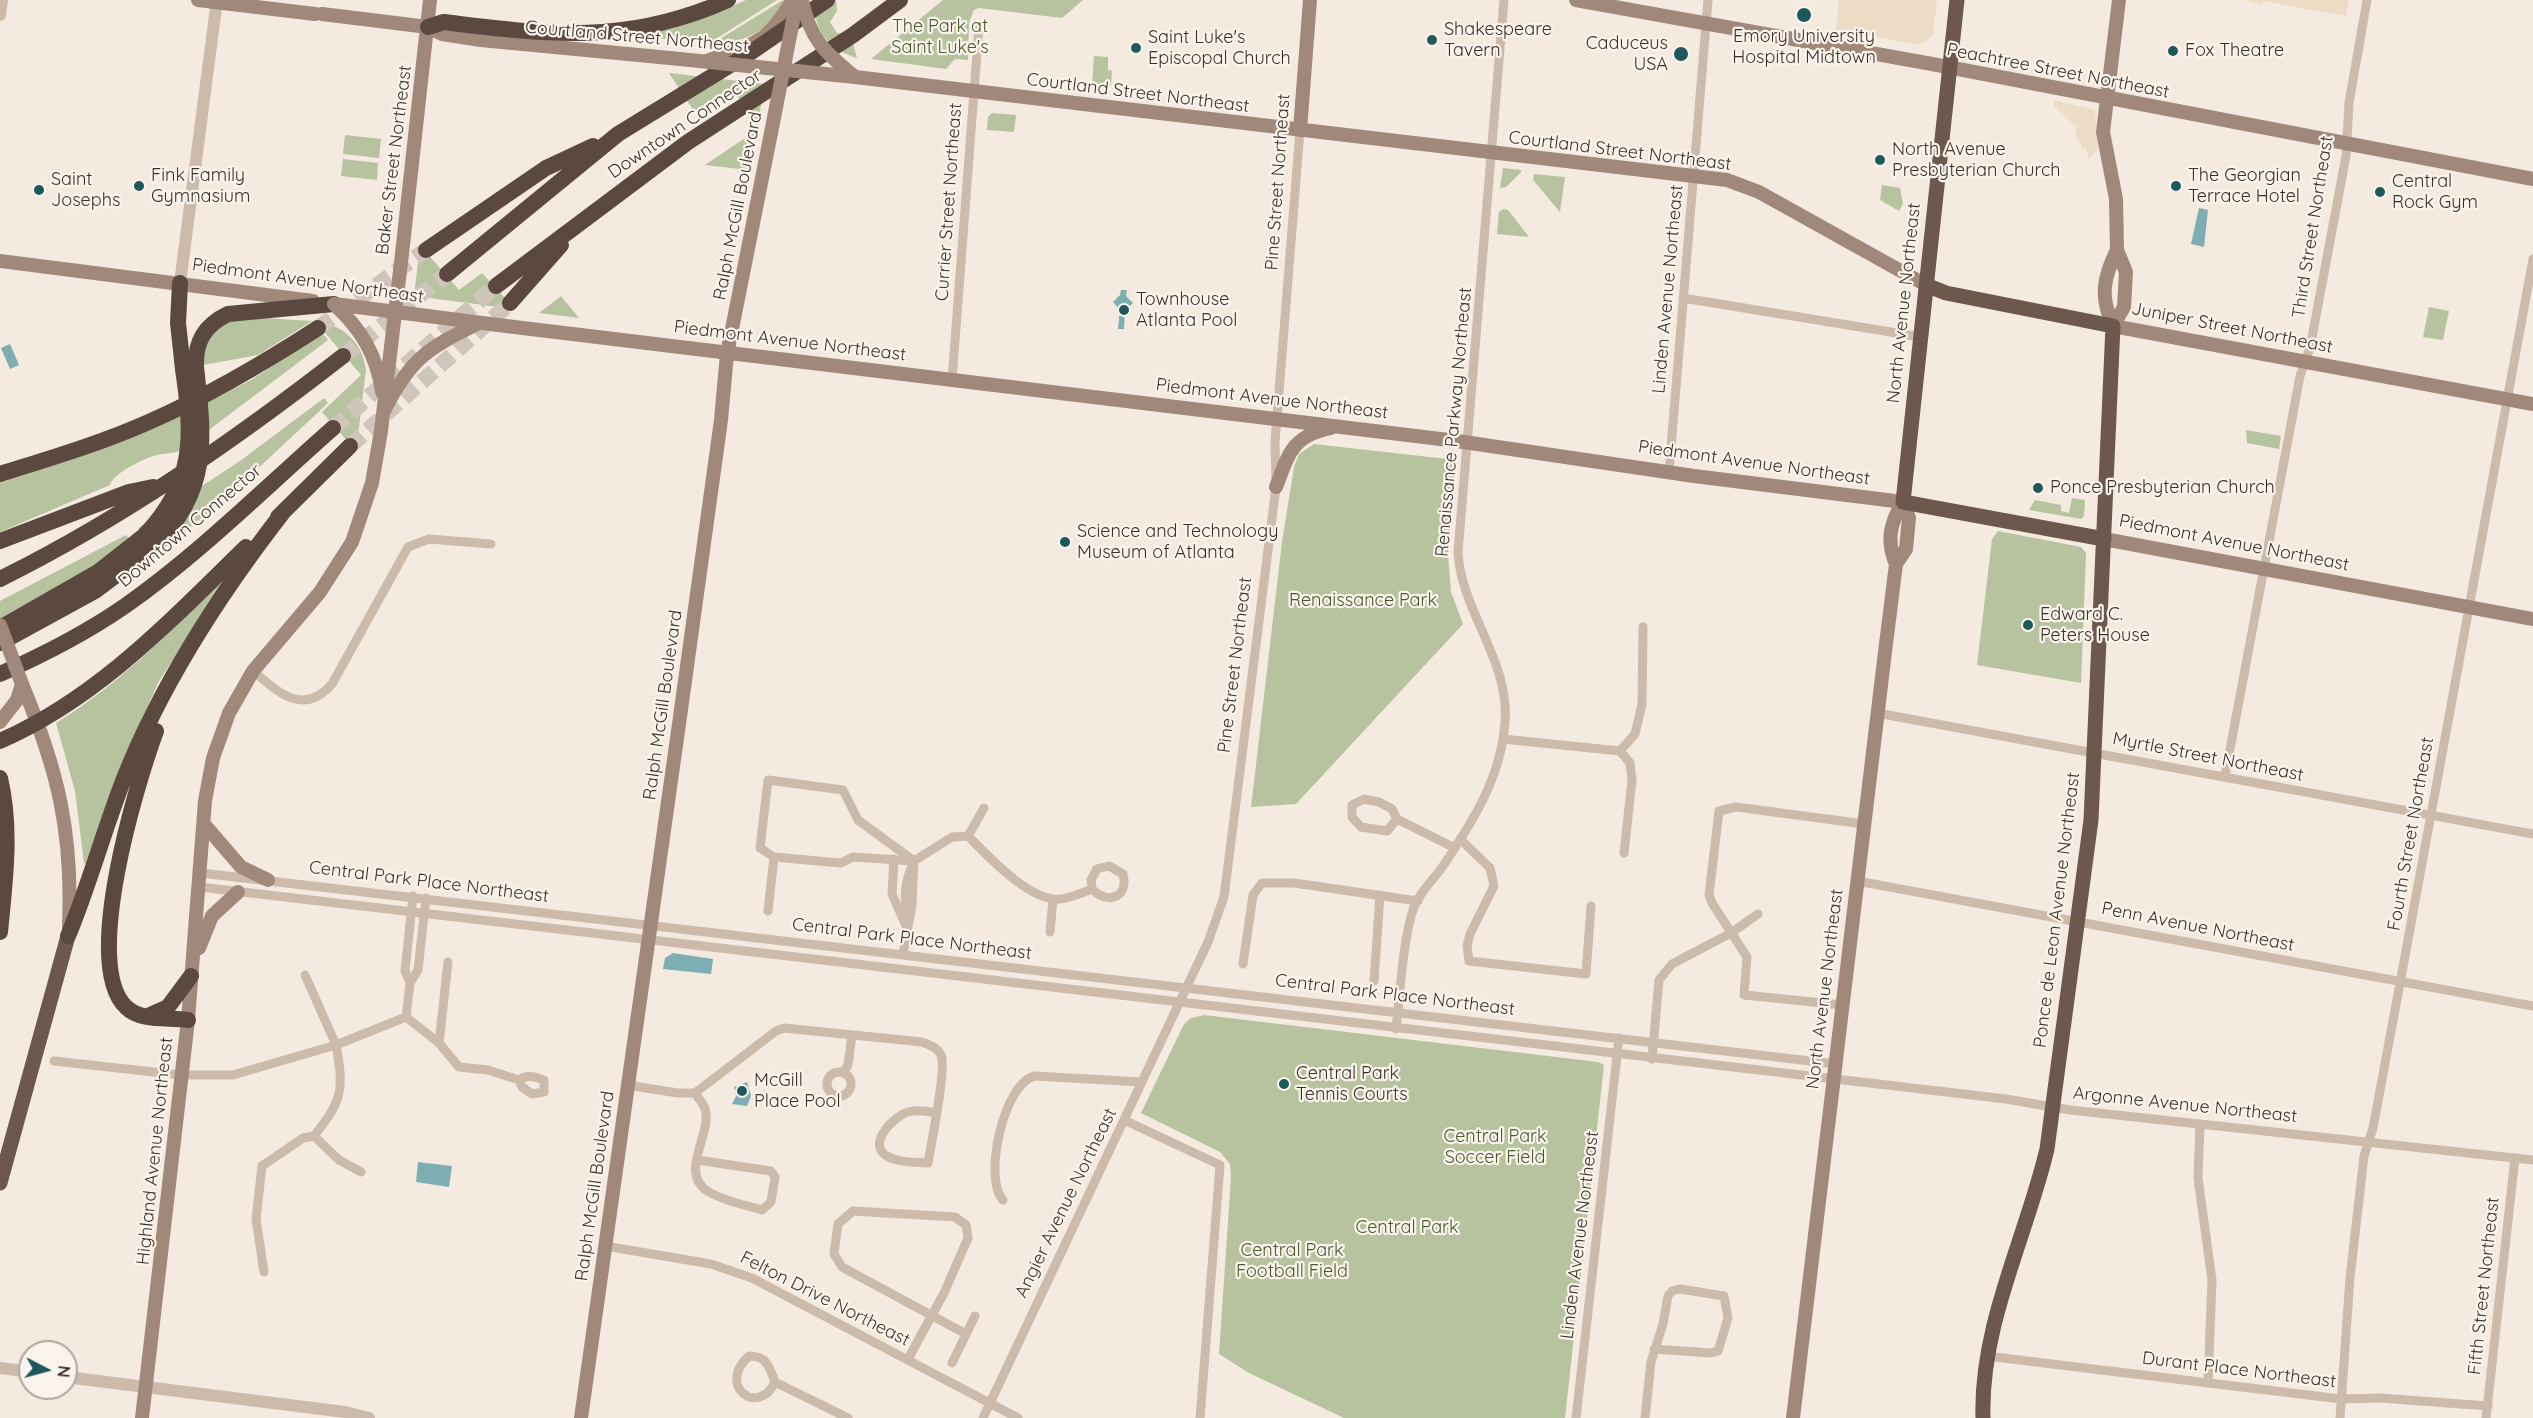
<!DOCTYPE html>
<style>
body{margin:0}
#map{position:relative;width:2533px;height:1418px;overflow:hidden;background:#f4eadf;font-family:Quicksand,sans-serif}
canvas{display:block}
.north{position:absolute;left:18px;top:1340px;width:60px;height:60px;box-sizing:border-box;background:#fbf4ec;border:2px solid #aea59e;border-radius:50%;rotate:96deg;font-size:16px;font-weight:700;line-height:24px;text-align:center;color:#3a2f2a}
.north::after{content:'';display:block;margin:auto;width:21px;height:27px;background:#1d585d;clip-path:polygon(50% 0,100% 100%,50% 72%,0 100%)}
</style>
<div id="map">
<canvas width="2533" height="1418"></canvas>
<div class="north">N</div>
</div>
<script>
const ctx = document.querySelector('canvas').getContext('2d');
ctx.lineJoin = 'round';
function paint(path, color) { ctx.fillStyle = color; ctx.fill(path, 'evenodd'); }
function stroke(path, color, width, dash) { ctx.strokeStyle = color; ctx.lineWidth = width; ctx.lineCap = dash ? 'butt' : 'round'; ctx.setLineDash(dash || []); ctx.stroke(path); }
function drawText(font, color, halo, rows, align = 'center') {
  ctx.font = font + ' Quicksand,sans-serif'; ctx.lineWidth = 4.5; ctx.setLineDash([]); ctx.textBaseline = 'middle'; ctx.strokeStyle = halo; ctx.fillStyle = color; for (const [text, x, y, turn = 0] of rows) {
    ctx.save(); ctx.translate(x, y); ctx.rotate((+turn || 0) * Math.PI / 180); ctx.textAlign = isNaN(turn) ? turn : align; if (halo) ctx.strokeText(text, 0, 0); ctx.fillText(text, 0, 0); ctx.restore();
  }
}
const green = new Path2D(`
 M746,0h31l-66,42 -59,-4 -8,-5 85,-25z
 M783,0c-12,29 -37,44 -68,42z
 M815,0h21l1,11 -7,11 7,11h7l8,7 5,18c-29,-9 -44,-28 -42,-58z
 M943,0h140l-21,18 -83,-10 -5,2 -5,13 -1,37 -13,-1 -9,10 -75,-10z
 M1094,56l14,1v13l4,1 -1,14 -19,-1z
 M669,73l96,11 -8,43 -25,-40 -38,24z
 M992,113l24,2 -2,17 -27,-2 1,-13z
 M757,130l-8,40 -44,-5z
 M345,135l36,4 -2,19 -36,-4z
 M343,159l35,4 -1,17 -36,-4z
 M1503,168l18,2v2l-15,15 -6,1z
 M1534,174l31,3 -5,35 -27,-32z
 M1882,185l18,3 3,16 -4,7 -19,-11z
 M1503,209l5,1 21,27 -32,-3 2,-22z
 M420,245l39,45 23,-17 33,36 -101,-13z
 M561,296l18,22 -40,-5z
 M2429,307l20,4 -6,29 -20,-3z
 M263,318l49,3 -54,34 -55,10c6,-47 17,-44 60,-47z
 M315,321c29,5 46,19 51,49l-10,81 -34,-39 39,-37z
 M322,333l6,7 -143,108c-12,7 -15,4 -28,7 -11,2 -45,19 -47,30l-110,47v-51l180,-65 73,-37z
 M324,398l4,5c-55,51 -108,103 -168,148l-22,-23 102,-67z
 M2246,430l35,6 -2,13 -32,-6z
 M1314,444l142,16 -8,94 3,38 12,32 -167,180 -45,3 31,-265 12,-75 5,-13z
 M2072,498l13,2 -1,16 -3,3 -52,-9 6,-10 26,5v6l8,2z
 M1998,531l83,16 5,6 -5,130 -104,-18 15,-126z
 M126,535l3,4 -36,27 -93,53v-18z
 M219,581l4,3 -64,97 -25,55 -45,128 -5,-1 -9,-72 -19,-68c62,-38 113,-89 163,-142z
 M1204,1015l394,47 6,3 -39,353h-221l-95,-45 -30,-19 12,-176 -1,-14 -10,-12 -79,-39 43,-89 7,-6z`);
const plaza = new Path2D(`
 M1839,0h98l-4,35 -14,10 -83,-15z
 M2244,0h105l-3,16 -83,-15 -1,4z
 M2054,100l41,10 3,39 -9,9 -3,-9h-4l-7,-19 2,-2 -23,-22z`);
const water = new Path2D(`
 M2199,208l9,2 -4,37 -13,-3z
 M1121,290h6l-1,6 7,7 -8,7 -1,19h-6l2,-19 -7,-8 7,-7z
 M10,344l9,21 -9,4 -9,-21z
 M673,953l40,6 -2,15 -48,-5 2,-11z
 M747,1082l4,14 -4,10 -15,-2 4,-8 -2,-9z
 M418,1162l34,4 -3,21 -33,-5z`);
const motorwayTunnel = new Path2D(`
 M318,328l108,-78
 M343,356l104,-82
 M333,428l163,-142
 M350,446l160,-143`);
const minor = new Path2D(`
 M1683,298l238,39
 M952,380l27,-354
 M1669,472l39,-472
 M253,671c25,21 50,46 79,13l76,-137 21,-8 62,5
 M1877,713l656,121
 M1503,739l117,12 15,-17 7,-30 1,-77
 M1620,751l10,12 2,17 -8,73
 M2225,776l75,-400 10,-28 36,-192 3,-53 18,-103
 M1397,819l-10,12 -26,-4 -9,-10v-12l12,-6 15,3 13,7 5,10 58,29
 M968,836l16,-28
 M1460,839l30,29 4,18 -24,48 -3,12 2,15 117,13 5,-68
 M894,859l-2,35 15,34
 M914,861l-56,-41 -15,-30 -75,-10 -8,68 14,9 55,5 12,1 12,-6 61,4 38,-24 16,-1c20,20 62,66 92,63 11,-1 22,-6 32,-10 15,16 37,9 31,-15l-14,-8 -12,3 -6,11 1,9
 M201,873l1635,191
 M1857,881l676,125
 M200,887l1806,212 64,11 463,50
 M426,898l-8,72 -8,13 -4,34 33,26
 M768,911l6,-54
 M908,916c-5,-17 -3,-34 4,-50
 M1050,932l3,-33
 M903,954l9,-49 2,-44
 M448,962l-9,81 20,24 29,3 31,10c8,-6 16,-3 25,0v12l-12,2 -10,-7 -3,-7
 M1243,964l10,-69 9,-12h32l124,18
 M1374,981l6,-86
 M410,983l-5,-12 8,-75
 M1843,1005l-99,-10 3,-38 -35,-54 -3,-8 10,-84 17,-4 128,17
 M1396,1029c4,-34 7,-92 18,-122 5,-14 20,-28 29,-41 30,-45 58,-88 62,-144 5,-61 -44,-111 -47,-170l46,-552
 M1652,1059l7,-79 13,-16 59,-31 27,-19
 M54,1061l127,14h52l103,-30 -31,-70
 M827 1084a12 12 0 1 1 24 0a12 12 0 1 1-24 0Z
 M843,1073l5,-8 4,-30
 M627,1085l51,8h17l81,-62 8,-3 138,14c8,3 15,5 19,13 6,12 -10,90 -13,108 -12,-1 -29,0 -41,-7 -21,-12 7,-40 21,-44 9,-3 19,-1 28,1
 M695,1093c3,5 8,10 10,16 8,25 -28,64 4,83 15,9 36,13 53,18l9,-8 4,-25 -4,-6 -74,-11
 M1124,1120l96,45 -20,253
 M2200,1124l-2,54 14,102 -4,103
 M361,1172l-22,-12 -25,-24c29,-36 30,-47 22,-91l70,-28
 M1003,1200c-20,-20 0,-117 32,-124l107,6
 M605,1246l106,18 41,14 266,140
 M264,1272l-8,-53 6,-53 41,-28 11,-2
 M1986,1356l355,43 39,-1 108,8
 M908,1359l36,-66 24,-55 -2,-13 -11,-8 -102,-6 -15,13 -4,30 8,13 124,67
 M952,1363l23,-47
 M775,1382c-17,36 -59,3 -26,-26 18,0 20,10 26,26l73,36
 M983,1418l225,-476 16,-45 52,-410 -1,-45 25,-312
 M1576,1418l43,-380
 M1645,1418l6,-56 12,-38 5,-28 4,-5 8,-2 44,7 4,22 -10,33 -7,2 -57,-4
 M2340,1418l10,-140 14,-122 9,-28 30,-161 130,-708
 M2486,1418l29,-260`);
const tertiary = new Path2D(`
 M0,15l2,-15
 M180,283l37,-283
 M0,1368l30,4
 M66,1377l279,35 24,6`);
const secondary = new Path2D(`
 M198,0l117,14
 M1576,0l356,64 601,115
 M322,14l106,13 14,7 39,6 189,18
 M707,61c45,-17 60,-16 85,-61
 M855,77l872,103 32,12 167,93
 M1300,130l10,-130
 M402,254l28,-254
 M0,261l313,40
 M498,325l959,116 237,35 209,26
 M2113,326l420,78
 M2113,326l11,-19 2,-35 -9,-22 -1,-51 -13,-67 16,-132
 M2113,326c-13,-29 -10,-48 4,-76
 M385,409c26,-51 43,-61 94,-86
 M1276,487c13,-34 16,-51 55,-59
 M2104,539l429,80
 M1896,564c-10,-23 -6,-41 7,-62
 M22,684c36,86 51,149 47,242
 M0,722l17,-22 5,-16
 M204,824l37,43 27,13
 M199,948l13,-32 26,-24
 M142,1418l46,-398 17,-219 8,-43 16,-45 24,-42 67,-79 32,-50 20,-59 9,-52
 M581,1418l99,-701 41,-297 6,-66 44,-221
 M1793,1418l92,-766 11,-88 10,-15 3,-31 -6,-16`);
const trunk = new Path2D(`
 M1957,0l-54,502 201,37
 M1926,285l20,8 167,33 -22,494 -44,329c-21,89 -67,176 -64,269
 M0,1183l68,-247`);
const motorway = new Path2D(`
 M428,27l16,-5c104,13 184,23 284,-22
 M426,250l120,-82 47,-22
 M447,274l171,-140 132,-81 77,-53
 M180,283l-2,40 5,46
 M496,286l192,-144 165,-107 47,-35
 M510,303l51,-58
 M196,367c-1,-26 9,-42 32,-53l106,-10
 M0,474c51,-16 102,-31 151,-53 59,-26 113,-58 167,-93
 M278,517l72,-71
 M0,541l129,-49 24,-5
 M0,579c123,-61 235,-139 343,-223
 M0,628l98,-56 47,-37
 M0,643l95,-52 60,-45
 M0,674c43,-19 86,-41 125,-68 74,-52 140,-118 208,-178
 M156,731c-19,52 -75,234 -30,276 15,15 42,10 62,13
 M0,741c98,-43 170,-120 246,-194
 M0,778c12,51 5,103 0,154
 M68,936c22,-53 36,-107 57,-160 38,-95 96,-184 159,-265
 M150,1015l18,-8 23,-31`);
const secondaryBridge = new Path2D(`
 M802,0c8,40 23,52 53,77
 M670,58l185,19
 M771,133l26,-133
 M334,304l164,21
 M334,304c27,25 43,51 48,88
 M381,431l21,-177
 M0,625l22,59`);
const motorwayBridge = new Path2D(`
 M145,535c50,-53 48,-98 38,-166
 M155,546c56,-57 49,-108 41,-179`);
const markers = [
 [1804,15,8,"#1d585d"],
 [1432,40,6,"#1d585d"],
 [1136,48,6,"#1d585d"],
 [2173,51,6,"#1d585d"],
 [1681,54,8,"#1d585d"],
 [1880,160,6,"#1d585d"],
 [139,186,6,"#1d585d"],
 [2176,186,6,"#1d585d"],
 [39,190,6,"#1d585d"],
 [2380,192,6,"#1d585d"],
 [1124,310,6,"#1d585d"],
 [2038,488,6,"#1d585d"],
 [1065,542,6,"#1d585d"],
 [2028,625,6,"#1d585d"],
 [1284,1084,6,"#1d585d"],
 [742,1091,6,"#1d585d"]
];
const parkNames = [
 ["The Park at",940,27],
 ["Saint Luke's",940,48],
 ["Renaissance Park",1363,601],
 ["Central Park",1495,1137],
 ["Soccer Field",1495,1158],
 ["Central Park",1407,1228],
 ["Central Park",1292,1251],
 ["Football Field",1292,1272]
];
const poiNames = [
 ["Shakespeare",1444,30],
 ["Tavern",1444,51],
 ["Emory University",1804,37,"center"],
 ["Hospital Midtown",1804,58,"center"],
 ["Saint Luke's",1148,38],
 ["Episcopal Church",1148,59],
 ["Caduceus",1668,44,"right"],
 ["USA",1668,65,"right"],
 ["Fox Theatre",2185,51],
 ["North Avenue",1892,150],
 ["Presbyterian Church",1892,171],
 ["Fink Family",151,176],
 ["Gymnasium",151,197],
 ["The Georgian",2188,176],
 ["Terrace Hotel",2188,197],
 ["Saint",51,180],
 ["Josephs",51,201],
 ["Central",2392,182],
 ["Rock Gym",2392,203],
 ["Townhouse",1136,300],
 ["Atlanta Pool",1136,321],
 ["Ponce Presbyterian Church",2050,488],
 ["Science and Technology",1077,532],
 ["Museum of Atlanta",1077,553],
 ["Edward C.",2040,615],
 ["Peters House",2040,636],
 ["Central Park",1296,1074],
 ["Tennis Courts",1296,1095],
 ["McGill",754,1081],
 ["Place Pool",754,1102]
];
const streetNames = [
 ["Courtland Street Northeast",637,37,5],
 ["Peachtree Street Northeast",2058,71,11],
 ["Courtland Street Northeast",1138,93,7],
 ["Downtown Connector",685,124,-34],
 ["Courtland Street Northeast",1620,151,7],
 ["Baker Street Northeast",394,160,-83],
 ["Pine Street Northeast",1278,182,-86],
 ["Currier Street Northeast",949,202,-86],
 ["Ralph McGill Boulevard",738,206,-79],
 ["Third Street Northeast",2313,227,-81],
 ["Piedmont Avenue Northeast",308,281,8],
 ["Linden Avenue Northeast",1668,289,-85],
 ["North Avenue Northeast",1904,303,-84],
 ["Juniper Street Northeast",2232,328,11],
 ["Piedmont Avenue Northeast",790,341,7],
 ["Piedmont Avenue Northeast",1272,399,7],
 ["Renaissance Parkway Northeast",1454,422,-85],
 ["Piedmont Avenue Northeast",1754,463,8],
 ["Downtown Connector",190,526,-40],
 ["Piedmont Avenue Northeast",2234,543,11],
 ["Pine Street Northeast",1235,665,-83],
 ["Ralph McGill Boulevard",663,705,-82],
 ["Myrtle Street Northeast",2208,757,11],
 ["Fourth Street Northeast",2411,834,-80],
 ["Central Park Place Northeast",429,882,7],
 ["Ponce de Leon Avenue Northeast",2057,910,-83],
 ["Penn Avenue Northeast",2198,927,11],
 ["Central Park Place Northeast",912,939,7],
 ["North Avenue Northeast",1825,989,-83],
 ["Central Park Place Northeast",1395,995,7],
 ["Argonne Avenue Northeast",2185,1105,6],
 ["Highland Avenue Northeast",155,1151,-84],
 ["Ralph McGill Boulevard",595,1186,-82],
 ["Angier Avenue Northeast",1066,1203,-64],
 ["Linden Avenue Northeast",1580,1235,-83],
 ["Fifth Street Northeast",2484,1286,-84],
 ["Felton Drive Northeast",825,1299,27],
 ["Durant Place Northeast",2239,1370,7]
];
paint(green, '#b6c39e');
paint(plaza, '#ecdbc5');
paint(water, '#7dafb2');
stroke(motorwayTunnel, '#cfc5bb', 16, [16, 8]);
stroke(minor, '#ccbaaa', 9);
stroke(tertiary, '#ccbaaa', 12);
stroke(secondary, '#a0897b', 14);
stroke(trunk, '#6c584d', 15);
stroke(motorway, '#5b4940', 16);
stroke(secondaryBridge, '#a0897b', 14);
stroke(motorwayBridge, '#5b4940', 16);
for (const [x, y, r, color] of markers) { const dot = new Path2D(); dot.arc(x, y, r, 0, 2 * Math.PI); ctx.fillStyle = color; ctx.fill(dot); stroke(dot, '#fbf4ec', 2); }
drawText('18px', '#48592c', '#fbf4ec', parkNames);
drawText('18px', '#3a2f2a', '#fbf4ec', poiNames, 'left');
drawText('18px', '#3a2f2a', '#fbf4ec', streetNames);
</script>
